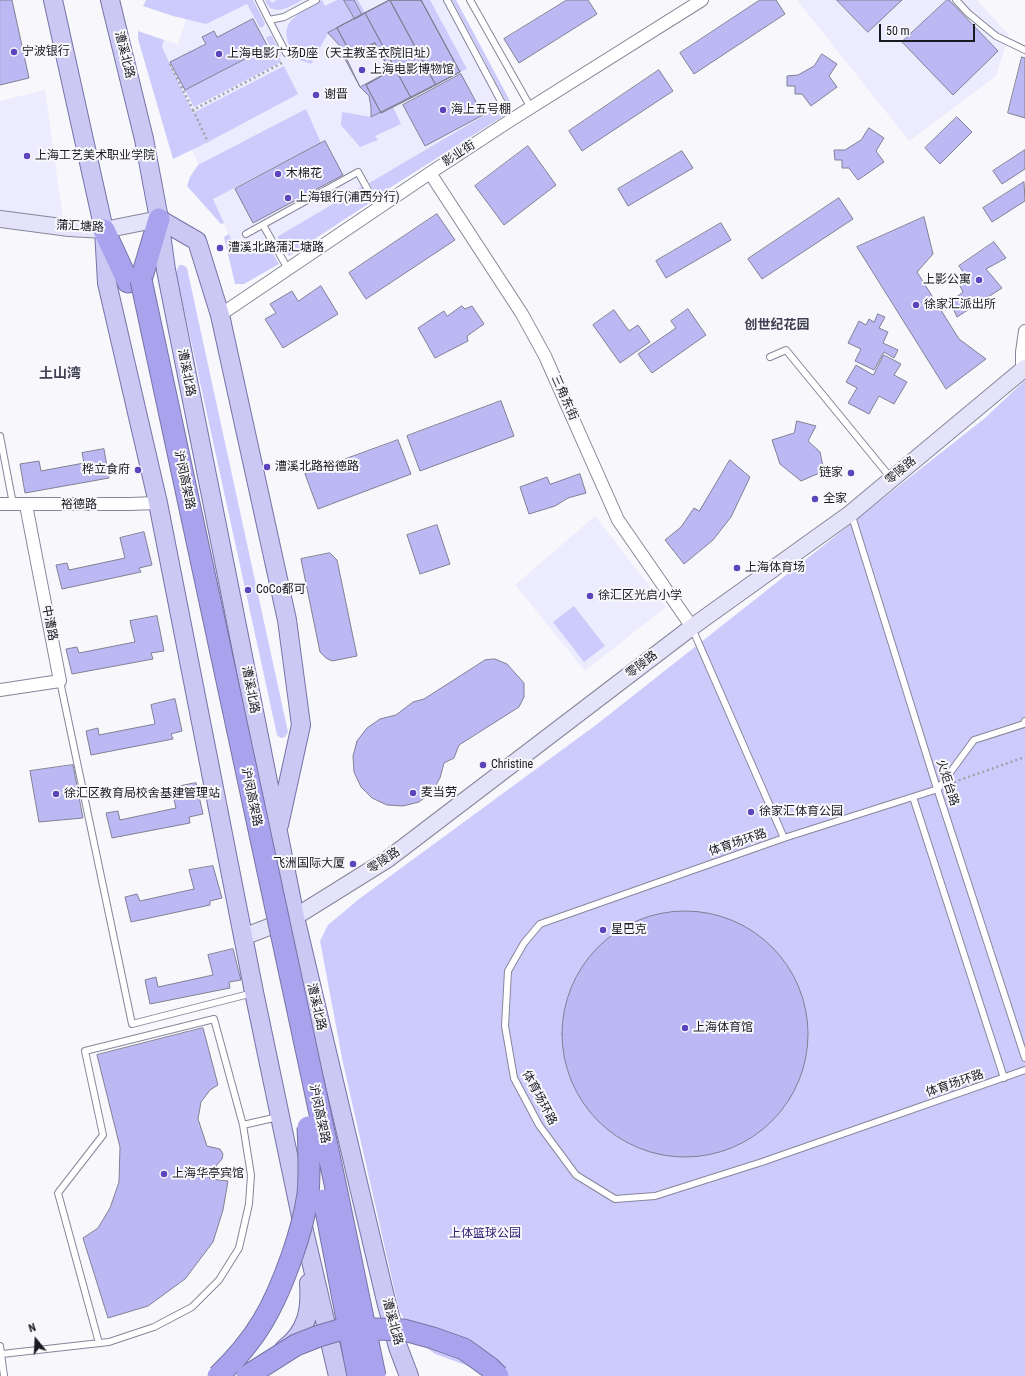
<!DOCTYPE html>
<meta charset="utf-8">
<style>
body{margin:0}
#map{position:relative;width:1025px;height:1376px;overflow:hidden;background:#f8f8fc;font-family:"Roboto Condensed",sans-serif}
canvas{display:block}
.north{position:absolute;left:16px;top:1320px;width:40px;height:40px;-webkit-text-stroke:3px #f8f8fc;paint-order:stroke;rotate:342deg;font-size:11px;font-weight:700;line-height:16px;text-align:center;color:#191921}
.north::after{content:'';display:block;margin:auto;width:14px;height:18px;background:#191921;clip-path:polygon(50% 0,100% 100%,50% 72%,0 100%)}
.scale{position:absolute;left:879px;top:24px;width:96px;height:18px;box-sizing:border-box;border:2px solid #191921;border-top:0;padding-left:5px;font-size:12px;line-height:14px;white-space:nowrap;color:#191921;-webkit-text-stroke:3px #f8f8fc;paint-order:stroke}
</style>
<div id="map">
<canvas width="1025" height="1376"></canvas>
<div class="north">N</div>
<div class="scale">50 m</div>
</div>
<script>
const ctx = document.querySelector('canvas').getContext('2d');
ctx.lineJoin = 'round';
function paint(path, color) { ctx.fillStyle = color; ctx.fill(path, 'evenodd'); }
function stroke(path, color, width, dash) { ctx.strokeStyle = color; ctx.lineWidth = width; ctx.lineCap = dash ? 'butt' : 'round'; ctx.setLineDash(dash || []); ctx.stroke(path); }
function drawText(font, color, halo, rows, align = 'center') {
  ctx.font = font + ' "Roboto Condensed","Noto Sans SC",sans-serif'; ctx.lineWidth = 4; ctx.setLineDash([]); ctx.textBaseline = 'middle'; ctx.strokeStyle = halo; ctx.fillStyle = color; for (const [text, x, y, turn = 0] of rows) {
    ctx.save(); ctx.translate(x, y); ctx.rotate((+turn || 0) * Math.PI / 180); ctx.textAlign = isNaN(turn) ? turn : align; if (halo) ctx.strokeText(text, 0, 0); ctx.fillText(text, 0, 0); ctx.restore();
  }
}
const built = new Path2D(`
 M177,0h279l54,101 -147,85 -110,66 -19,-5 -55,-127 -17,-73 2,-7 14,4 8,-24z
 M797,0h180l32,35 -13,41 -87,65z
 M45,90l18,128 -63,-7v-110z
 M595,516l71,91 -81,64 -70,-86z`);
const green = new Path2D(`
 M146,0h107l12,23 -1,3 -4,2 -13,-24 -41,20 -33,-8 -30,-10z
 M267,0h3l2,3 5,-3h25c-11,6 -20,13 -32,8l-5,-7z
 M322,0l3,6 12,-6h21l7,13 -37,20 -17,31c-12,-4 -15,-5 -21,-17 -13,-27 12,-35 32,-47z
 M421,0h9l37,69 -7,3z
 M452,0h4l54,101 -3,2z
 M138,31l26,9 -2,7 31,66 91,-47 14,28 -90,48 -35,17 -35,-120z
 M269,36h3l9,20 -2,1 2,5 -87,45 -9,-17 85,-44 -4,-8z
 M500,106l5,9 -128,81 -8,-13z
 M393,107l8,17 -26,12 3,4 -18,7 -19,-22 1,-13 29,5z
 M306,109l15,34 -108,56 11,24 -3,1 -34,-38 3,-9 8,-12z
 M363,186l8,16 -82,54 -12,-19z
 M229,234l5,13 19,5 14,-9 12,21 -35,20h-9l-11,-47z
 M179,265h4l4,3 101,464 -3,5 -4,1 -4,-3 -101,-463z
 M1025,380v996h-529l-61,-22 -19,-14 -17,-30 -56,-247 -23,-122 8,-16 31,-26 237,-174 389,-307z
 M574,606l31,40 -21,16 -31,-40z`);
const building = new Path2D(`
 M0,0h12l17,78 -29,7z
 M344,0h10l8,15 -7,4z
 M390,0h31l39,72 -79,41 -15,-28 24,-14 -15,-28 -23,13 -15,-28z
 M390,0h31l39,72 -89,45v-10l-2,-11 -9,-9 -19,-40 -13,-14z
 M390,0l46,85 -25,13 -46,-85z
 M390,0h31l39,72 -24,13z
 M567,0h21l9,14 -78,49 -15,-24z
 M760,0h16l9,14 -91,60 -14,-21z
 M837,0h65l-34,32z
 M947,0h2l49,51 -45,44 -51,-53z
 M365,13l46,85 -30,15 -15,-28 24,-14 -15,-28 -23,13 -15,-28z
 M253,19l15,28 -83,43 -15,-28 36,-18 -4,-7 12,-6 3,6z
 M375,43l15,28 -30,16 -15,-28z
 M822,54l15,10 -8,12 8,11 -26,19 -9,-12h-7v-8h-8v-10l11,-1 16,-9z
 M1022,57l3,1v60l-17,-5z
 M659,70l14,21 -91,60 -13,-20z
 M461,74l22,41 -58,31 -22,-41z
 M957,117l15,15 -32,32 -15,-16z
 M869,128l15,10 -8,13 8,11 -26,18 -9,-12h-7v-8h-7l-1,-10h11l16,-10z
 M325,141l18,34 -90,48 -18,-34z
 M528,146l28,39 -52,40 -29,-39z
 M1025,150v19l-23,15 -9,-13z
 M682,151l11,17 -65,38 -10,-17z
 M1024,182l1,19 -33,21 -9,-14z
 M839,198l14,21 -91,60 -14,-20z
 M437,214l18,26 -89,59 -17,-26z
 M924,217l9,37 -16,18 42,67 27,20 -40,30 -89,-142z
 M721,223l10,17 -65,38 -10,-17z
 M994,242l12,16 -20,11 16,19 -45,29 -7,-15 13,-10 -4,-8 7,-8 -7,-10z
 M321,286l17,28 -55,34 -18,-29 11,-6 -6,-9 22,-13 6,10z
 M462,306l3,3 7,-3 12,18 -17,12 1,5 -33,17 -17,-30 26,-17 3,5z
 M688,309l18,26 -54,38 -14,-19 38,-26 -5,-7z
 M614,310l15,21 9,-6 12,17 -30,21 -27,-38z
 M878,314l7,3 -6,11 9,4 -5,11 15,7 -4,8 -10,-6 -10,18 -19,-9 6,-12 -13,-6 11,-22 7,4 3,-6 5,3z
 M884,355l17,9 -7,11 13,7 -13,22 -15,-8 -10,18 -21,-11 9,-15 -11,-6 10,-17 17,10z
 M501,401l13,35 -94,35 -13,-35z
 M797,421l19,5 -8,15 12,11 4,19 -23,10 -21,-17 -8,-24 22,-7z
 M398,440l13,34 -93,35 -13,-35z
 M104,449l5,29 -84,15 -5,-29 19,-3 2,10 43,-8 -2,-10z
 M730,460l20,17 -19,40 -18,23 -29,24 -19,-24 16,-13 13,-19 5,3z
 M580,474l6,19 -18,5 -13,8 -26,8 -9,-27 27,-10 3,7z
 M437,525l13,39 -30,10 -13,-39z
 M144,532l8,33 -13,3 2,4 -79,17 -6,-24 11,-2 2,7 56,-12 -5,-20z
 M330,553l7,7 20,96 -25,5 -6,-3 -6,-6 -19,-93z
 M157,616l7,35 -13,2 2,6 -81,15 -6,-25 11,-2 2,6 56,-11 -5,-21z
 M495,659l12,5 17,19v14l-5,10 -60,38 -5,13 -10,5 -4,15 -8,14 -13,10 -16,4 -16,-1 -15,-7 -11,-11 -7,-15 -1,-16 4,-15 10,-13 13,-9 16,-4 17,-13 11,-3 61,-39z
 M175,699l7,32 -11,3 2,5 -82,16 -5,-24 12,-3 1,7 56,-11 -4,-19z
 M73,765l10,53 -44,4 -9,-51z
 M196,783l7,31 -14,3 1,6 -78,15 -6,-25 12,-2 2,9 56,-12 -5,-20z
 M213,866l9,32 -12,3v4l-79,17 -6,-25 12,-3 3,7 54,-12 -5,-19z
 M562 1034a123 123 0 1 1 246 0a123 123 0 1 1-246 0Z
 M233,949l8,31 -12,2 1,6 -80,16 -5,-24 11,-3 2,10 55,-12 -5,-20z
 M203,1028l15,57 -8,5 -9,12 -3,17 9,27 13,3 3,5 -1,5 -6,7 -9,3 3,10 18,2 -5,29 -10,32 -28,37 -37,27 -40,12 -25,-80 15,-10 12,-20 9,-26 1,-35 -23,-92z`);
const path = new Path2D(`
 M170,64l23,46 89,-47
 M193,110l15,32
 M954,782l71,-25`);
const lane = new Path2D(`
 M259,0l10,20 15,-3 32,-17
 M447,0l64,120
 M470,0l61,108
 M956,0l12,13 28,23 29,14
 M269,20l17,33
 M263,225l25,44
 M246,234l112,-62 20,36
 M770,357l16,-7 105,128
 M0,436l13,68
 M851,513l83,266 91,279
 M692,628l92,210
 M60,681l72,343 121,-31
 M1025,721l-1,3 -50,16 -36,49 -154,49 -244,86 -16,19 -16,28 -3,55 9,52 25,47 37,50 39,24 40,-3 107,-34 263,-92
 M913,797l91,281
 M99,1343l-41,-150 45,-58 -18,-84 129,-32 29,106
 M0,1346l4,30
 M2,1354l107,-12 45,-15 38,-20 27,-27 20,-32 10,-44 2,-29 -8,-50 35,-8`);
const street = new Path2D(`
 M430,173l92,141 23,42 73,164 74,107
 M220,315l210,-142 81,-53 191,-120
 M1022,372v-20l3,-21
 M0,504h129l29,-1
 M0,690l60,-9 -34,-176`);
const secondary = new Path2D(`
 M0,219l69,9 35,2 55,-11
 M243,937l52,-20 93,-58 304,-232 159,-114 174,-145`);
const primary = new Path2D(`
 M53,0l51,230 3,53 51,220 96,489 50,239 34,145
 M110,0l34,139 15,80 7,51 129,647 91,384 12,46 11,29
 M159,219l38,22 23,74 67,305 14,105 -22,100
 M284,1349c23,-17 27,-39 25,-66`);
const highway = new Path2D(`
 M104,230l24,52
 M141,280l18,-61`);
const highwayBridge = new Path2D(`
 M141,280l195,908 39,188
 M324,1200l34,176
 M218,1376c39,-37 56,-69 74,-120 7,-20 13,-41 16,-62 2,-23 1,-45 0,-67
 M247,1376l49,-31 23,-9 27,-8 58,2 29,8 31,11 25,18 9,9`);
const markers = [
 [14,52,4,"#5c44bc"],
 [219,54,4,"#5c44bc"],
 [362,70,4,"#5c44bc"],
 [316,95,4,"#5c44bc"],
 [443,110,4,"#5c44bc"],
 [27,156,4,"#5c44bc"],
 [278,174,4,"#5c44bc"],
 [288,198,4,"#5c44bc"],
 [220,248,4,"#5c44bc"],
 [979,280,4,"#5c44bc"],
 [916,305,4,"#5c44bc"],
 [267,467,4,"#5c44bc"],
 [138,470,4,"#5c44bc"],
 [851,473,4,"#5c44bc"],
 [815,499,4,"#5c44bc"],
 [737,568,4,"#5c44bc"],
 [248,590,4,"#5c44bc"],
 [590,596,4,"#5c44bc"],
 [483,765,4,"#5c44bc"],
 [413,793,4,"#5c44bc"],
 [56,794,4,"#5c44bc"],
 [751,812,4,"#5c44bc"],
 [353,864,4,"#5c44bc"],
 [603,930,4,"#5c44bc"],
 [685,1028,4,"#5c44bc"],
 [164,1174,4,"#5c44bc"]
];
const poiNames = [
 ["宁波银行",22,52],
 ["上海电影广场D座（天主教圣衣院旧址）",227,54],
 ["上海电影博物馆",370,70],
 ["谢晋",324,95],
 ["海上五号棚",451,110],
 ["上海工艺美术职业学院",35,156],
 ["木棉花",286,174],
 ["上海银行(浦西分行)",296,198],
 ["漕溪北路蒲汇塘路",228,248],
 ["上影公寓",971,280,"right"],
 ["徐家汇派出所",924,305],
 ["漕溪北路裕德路",275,467],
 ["桦立食府",130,470,"right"],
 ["链家",843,473,"right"],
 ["全家",823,499],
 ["上海体育场",745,568],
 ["CoCo都可",256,590],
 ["徐汇区光启小学",598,596],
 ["Christine",491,765],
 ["麦当劳",421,793],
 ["徐汇区教育局校舍基建管理站",64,794],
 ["徐家汇体育公园",759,812],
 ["飞洲国际大厦",345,864,"right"],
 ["星巴克",611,930],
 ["上海体育馆",693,1028],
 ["上海华亭宾馆",172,1174]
];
const streetNames = [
 ["漕溪北路",124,55,76],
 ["影业街",459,154,-33],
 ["蒲汇塘路",80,227,3],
 ["漕溪北路",186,373,79],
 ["三角东街",564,398,66],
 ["零陵路",901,471,-40],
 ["沪闵高架路",184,480,78],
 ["裕德路",79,505],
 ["中漕路",49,623,79],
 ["零陵路",642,665,-37],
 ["漕溪北路",250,690,79],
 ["火炬台路",947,783,72],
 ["沪闵高架路",251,797,78],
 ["体育场环路",738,843,-19],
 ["零陵路",384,861,-34],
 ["漕溪北路",316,1007,77],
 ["体育场环路",955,1084,-19],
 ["体育场环路",539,1098,62],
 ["沪闵高架路",319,1114,78],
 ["漕溪北路",392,1322,75]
];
const parkNames = [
 ["上体篮球公园",485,1234]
];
const neighbourhoodNames = [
 ["创世纪花园",777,326]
];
const quarterNames = [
 ["土山湾",60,374]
];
paint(built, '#ececfe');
paint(green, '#cdcbfb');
paint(building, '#bbb8f4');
stroke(building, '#818095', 1);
stroke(lane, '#86869a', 8);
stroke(street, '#86869a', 14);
stroke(secondary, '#86869a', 18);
stroke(primary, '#7773a6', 20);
stroke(highway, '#7773a6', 23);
stroke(path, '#a2a2a8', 2.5, [2, 3]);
stroke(lane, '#fff', 6);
stroke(street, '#fff', 12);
stroke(secondary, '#e5e3fa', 16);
stroke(primary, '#cbc8f4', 18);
stroke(highway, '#a9a3ed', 21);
stroke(highwayBridge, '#7773a6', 23, []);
stroke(highwayBridge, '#a9a3ed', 21);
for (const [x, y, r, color] of markers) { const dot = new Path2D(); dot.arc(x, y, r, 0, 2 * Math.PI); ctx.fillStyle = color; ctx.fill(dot); stroke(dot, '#f8f8fc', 1.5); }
drawText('12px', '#191921', '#f8f8fc', poiNames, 'left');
drawText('12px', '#191921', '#f8f8fc', streetNames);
drawText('12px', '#342075', '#f8f8fc', parkNames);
drawText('bold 13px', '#404052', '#f8f8fc', neighbourhoodNames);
drawText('bold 14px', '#404052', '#f8f8fc', quarterNames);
</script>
